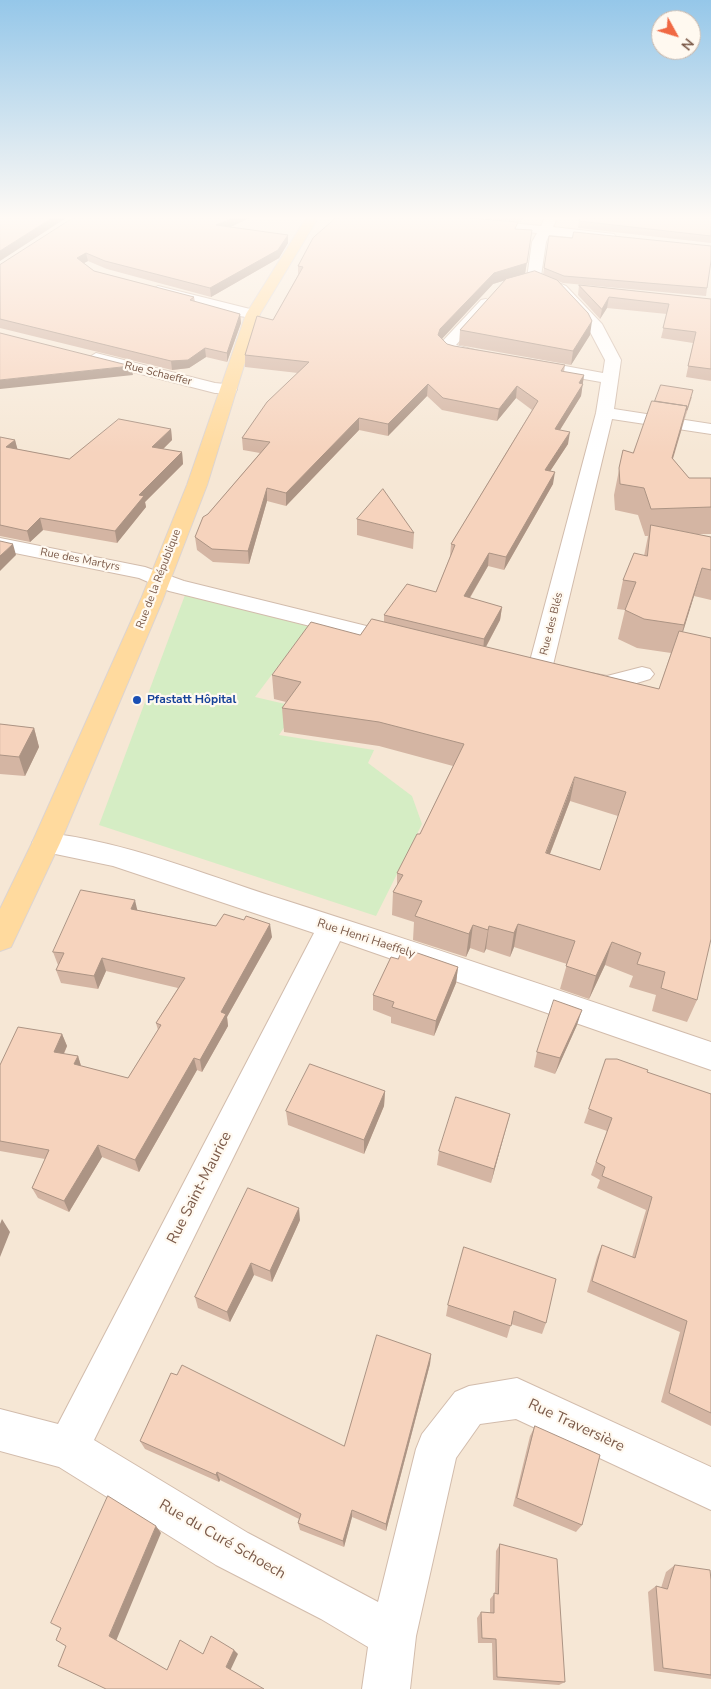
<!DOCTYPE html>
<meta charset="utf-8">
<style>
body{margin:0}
#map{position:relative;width:711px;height:1689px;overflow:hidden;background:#fef5e8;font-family:"Nunito Sans",sans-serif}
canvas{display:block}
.north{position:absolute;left:651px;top:10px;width:50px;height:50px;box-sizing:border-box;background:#fff9f0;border:1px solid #cab9ad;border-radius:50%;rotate:129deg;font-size:14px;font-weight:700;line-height:20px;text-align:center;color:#7b5a49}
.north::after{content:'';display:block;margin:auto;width:18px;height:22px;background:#f06944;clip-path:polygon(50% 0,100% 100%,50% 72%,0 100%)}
</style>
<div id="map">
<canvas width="711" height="1689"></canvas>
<div class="north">N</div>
</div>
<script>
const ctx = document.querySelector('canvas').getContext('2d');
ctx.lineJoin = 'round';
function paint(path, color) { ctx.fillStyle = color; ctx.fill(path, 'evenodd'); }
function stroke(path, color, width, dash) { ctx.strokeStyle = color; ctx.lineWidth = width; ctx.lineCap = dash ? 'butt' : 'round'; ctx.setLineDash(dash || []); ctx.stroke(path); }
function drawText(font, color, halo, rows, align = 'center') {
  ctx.font = font + ' "Nunito Sans",sans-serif'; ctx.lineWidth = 4.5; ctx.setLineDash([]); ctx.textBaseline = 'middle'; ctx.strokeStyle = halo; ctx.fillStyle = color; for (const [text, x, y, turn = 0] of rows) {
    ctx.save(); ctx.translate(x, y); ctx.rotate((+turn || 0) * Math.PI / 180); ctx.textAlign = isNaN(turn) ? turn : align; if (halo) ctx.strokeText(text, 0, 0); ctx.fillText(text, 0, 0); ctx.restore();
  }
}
const residential = new Path2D(`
 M0,218h711v1471h-711z`);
const green = new Path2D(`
 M185,595l268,67 -96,-7 -60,-14 -42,56 43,10 -19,28 95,15 -6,13 44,33 10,28 -46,92 -277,-91z`);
const minor = new Path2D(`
 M418,218h42l81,8 4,-8h12l-4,9 61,7 2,3 -2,3 -5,1 -60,-6 -3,7 -5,34 25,10 36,38 19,36 -7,49 97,15v10l-99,-15 -60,250 -4,5c-14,4 -31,3 -45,-1l-4,-5 4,-5 27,-2 66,-248 5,-31 -74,-13 -8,-5 8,-5 76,14 2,-13 -18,-34 -31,-34 -27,-11 -2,-3 5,-36 5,-9 -113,-11z
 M158,286l100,25 2,3 -7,4 -14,-2 -86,-23 -2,-3z
 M486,299l7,4 -37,42 30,8 2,3 -8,5 -32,-7 -9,-9 42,-45z
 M96,353l119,30 20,2 2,4 -2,4h-20l-125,-32 -2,-3z
 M0,538l145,29 39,14 223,55 3,5 -3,5 -8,2 -230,-57 -30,-13 -139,-28z
 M642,667l8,2 4,5 -4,5 -43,13 -30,-7 -4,-5 4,-5 8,-3 22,4z
 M46,833c79,8 156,41 232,65 145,46 289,95 433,144v28l-371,-129 -246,499 154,93 130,69 38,-153 6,-15 33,-42 14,-6 48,-8 194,89v43l-195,-91 -36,5 -24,34 -40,178 -6,53h-48l6,-42 -47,-28 -105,-54 -157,-98 -59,-16v-42l58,15 256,-491 -201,-67 -77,-16 -4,-7 4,-7z`);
const major = new Path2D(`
 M306,218h12l-58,96 -53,171 -44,114 -103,244 -49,104 -11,4v-42l32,-66 109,-244 46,-114 59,-171z`);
const wall = new Path2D(`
 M250,218l-20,9 58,16 -9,15 -68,39 -104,-28 -19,-8 -4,2 10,8 100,26 1,5 45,12 1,9 -14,39 -21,-5 -17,11 -17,2 -172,-42v-63z
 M479,218h44l-2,4z
 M711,218v25l-133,-15 1,-7z
 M517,229l15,1 -7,44 18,1 6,-39 158,52 -1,8 -143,-13 -5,-2 32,54 -19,30 -112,-20 1,-15 46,-50 -13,4 -51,54 5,6 7,2 111,19 -1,7 20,3 -3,21 -21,34 8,14 -18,27 3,13 -49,86 -16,-4 -18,32 32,9 -2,13 -14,27 173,42 12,-36 -34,-5 -19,-9 7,-29 -8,-1 6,-29 21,-24 4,-20h-3l-7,-21 -23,-5 -1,-15 9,-45 10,3 22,-52 37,-4 -7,21 -12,41 16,19h22v56h-14l14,3v63l-17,-4 -11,36 14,368 -10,22 -35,-11 4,-16 -27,-8 4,-11 -28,-11 -16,34 -29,-10 7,-25 -53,-17 -4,10 -24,-8 -2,4 -14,-5 -4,9 -53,-17 1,-18 -22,-7 1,-23 4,-7v-12l23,-39 33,-68 -74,-20 -95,-14 -2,-24 4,-6 -12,-3 -2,-24 88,-40 24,-13v-7l52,-23 14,-35 1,-13 81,-134 -16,-12 -19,23 -55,-11 -15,-14 -39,40 -29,-6 -73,76 -19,-5 -18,63 -36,-2 -16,-12 -2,-13 13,-23 52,-61 -17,-3 -1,-12 56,-65 -53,-6v-12l28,-35 25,-45v-9zM570,801l48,15 -18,54 -50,-16z
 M579,285l132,14v82l-25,-4 7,-34 -32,-5 6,-24 -60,-6 -7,11 -22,-24z
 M171,429l1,11 -9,9 19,3 1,12 -38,38 1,5 -29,36 -74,-13 -13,12 -30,-6v-99l15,3 2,9 52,10z
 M357,519l57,14 -1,16 -56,-14z
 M0,724l34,4 5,19 -14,29 -25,-2z
 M137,910l135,27 -45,80 1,9 -26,46 -5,-2 -58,102 -37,-15 -33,55 -31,-14 -6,-10 13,-29 -45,-8v-86l62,-31 5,12 -3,8 14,2 3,10 47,12 30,-48 -2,-7 22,-35 -72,-17 -8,18 -37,-6 -5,-13 3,-5h-1l-5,-13z
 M398,959l60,8 -2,16 -22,53 -43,-13v-6l-18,-7v-15z
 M577,1025l-22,49 -21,-7 3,-15z
 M606,1059l105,35v332l-50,-24 19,-70 -93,-40 10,-35 5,-12 30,12 14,-47 -49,-22 3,-8 -9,-5 16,-44 -23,-8z
 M385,1091l-1,15 -20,48 -76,-29 -2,-14z
 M510,1114l-19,69 -54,-18 2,-14z
 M300,1220l-28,62 -18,-7 -24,47 -32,-14 -3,-11z
 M464,1247l82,76 -4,11 -31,-10 -4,14 -61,-22 2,-11z
 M431,1354l-1,10 -44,167 -34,-14 -8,30 -44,-17 -2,-7 1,-4 -79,-39 -1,2 -74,-33 -5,-8 204,5z
 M535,1426l47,99 -6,7 -63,-26 17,-70z
 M500,1544l65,138 -6,3 -66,-5 -1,-37h-14l-1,-25 4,-6 9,1v-14l5,-6 1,-42z
 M675,1565l36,15v99l-57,-8 -6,-79 8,-6 5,2 5,-16z`);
const shadedWall = new Path2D(`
 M52,218h14l-66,43v-10z
 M233,218h17l-33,15 -1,-8z
 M532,230l-7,44 -32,10 -53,57 -2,-6 2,-6z
 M288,235v8l-9,15 -68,39 -1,-9z
 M86,253l2,8 -10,5 -1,-8z
 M609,297l-2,11 -7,11 2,-10z
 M240,314l1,9 -14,39v-9z
 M592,321l-2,14 -19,30 2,-14z
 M205,348l1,9 -17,11 -17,2 -1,-9z
 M131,366l2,9 -133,14v-9z
 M584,375l-3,21 -28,45 2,-12 24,-46z
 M428,384l-1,12 -39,40v-12z
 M517,386l-1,12 -19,23 2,-12z
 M687,406l-6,25 -16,53 7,-26z
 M359,418v12l-73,76v-13z
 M171,429l1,11 -18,18 -2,-11z
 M570,432l-2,12 -25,38 2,-12z
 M15,440l3,11 -12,-4z
 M182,452l1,12 -38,38 1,5 -29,36 -2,-12 24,-36z
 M555,472l-2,12 -49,86 2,-13z
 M267,488v13l-18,63 -1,-13z
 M40,518l3,12 -13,12 -3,-11z
 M13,544l3,11 -16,16v-15z
 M489,553l-1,13 -25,43 1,-13z
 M702,568l-8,28 -18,58 8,-29z
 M502,607l-2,13 -17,32 1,-13z
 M34,728l5,19 -14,29 -6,-19z
 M575,777l-5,24 -29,76 5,-24z
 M135,900l3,13 -7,-4z
 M270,924l2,13 -45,80 1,9 -26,46 -2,-12 21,-48z
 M518,924l-4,23 -4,10 4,-24z
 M473,925l-3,23 -4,9 3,-23z
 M489,926l-3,23 -2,4 4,-23z
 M612,942l-7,23 -16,34 7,-23z
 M102,958l4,13 -8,18 -4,-13z
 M458,967l-2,16 -22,53 2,-15z
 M582,1010l-5,15 -22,49 5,-16z
 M62,1034l5,12 -8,18 -5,-12z
 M78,1056l4,13 -8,-5z
 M194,1058l3,12 -58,102 -4,-12z
 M385,1091l-1,15 -20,48v-14z
 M510,1114l-4,14 -15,55 3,-14z
 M98,1145l4,12 -33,55 -5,-11z
 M299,1208l1,12 -28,62 -2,-11z
 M2,1219l8,13 -10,25v-33z
 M251,1263l3,12 -24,47 -3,-10z
 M431,1354l-1,10 -44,167v-7z
 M217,1472l3,8 -1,2 -3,-7z
 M352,1510v7l-8,30 -1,-6z
 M156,1526l5,7 -45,108 -7,-5z
 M234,1650l4,4 -8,17 -4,-4z`);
const building = new Path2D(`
 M0,218h52l-52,33z
 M73,218h160l-17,7 72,10 -10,15 -68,38 -105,-27 -19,-8 -9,5 17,13 100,26 -4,3 50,14 -13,39 -22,-5 -17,12 -17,1 -171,-42v-54z
 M336,218h133l49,4 -3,7 17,1 -5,33 -33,10 -54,56 -2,6 9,9 7,2 111,19 -4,6 23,4 -5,8 4,1 -28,45 15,3 -25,38 10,2 -49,85 -17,-4 -25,43 38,11 -18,32 -100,-24 23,-31 29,8 19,-47 -4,-1 87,-143 -21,-15 -18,23 -56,-11 -15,-14 -40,40 -29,-6 -73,75 -19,-5 -19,63 -36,-2 -17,-12 8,-20 5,-3 62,-72 -28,-4 25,-36 42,-40 -64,-7 12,-39 16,4 30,-53 -5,-1 15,-28z
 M580,218h131v18l-132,-15z
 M574,232l137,14v15l-4,27 -143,-12 -20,-8 5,-32 23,2z
 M535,271l22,9 31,33 4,8 -19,30 -113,-21 46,-51z
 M579,285l132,14v70l-23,-3 8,-34 -33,-4 6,-24 -60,-7 -7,12z
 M0,333l131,33 -131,14z
 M661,385l32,5 -6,20h-1l1,-4 -32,-5z
 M652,401l35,5 -15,52 17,20h22v29l-60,2 -7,-21 -24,-4 -1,-16 4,-18 10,3z
 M119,419l52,10 -19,18 30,5 -43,43 5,1 -29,35 -75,-13 -13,13 -27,-6v-88l15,3 -9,7 63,12z
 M383,489l31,44 -57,-14z
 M651,525l60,12v33l-9,-2 -18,57 -40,-6 -19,-9 11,-28 -13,-2 11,-27 13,3z
 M0,541l13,3 -13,12z
 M372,619l287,70 20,-58 32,7v301l-14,61 -36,-12 4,-16 -28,-8 4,-11 -29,-11 -16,34 -30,-10 9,-25 -57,-17 -4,9 -25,-7 -1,4 -15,-5 -4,9 -54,-18 7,-15 -29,-9 10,-17 -6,-2 20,-39h3l44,-90 -85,-22 -97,-14 19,-26 -29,-7 39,-53 49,13zM575,777l51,15 -26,78 -54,-17z
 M0,724l34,4 -15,29 -19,-2z
 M81,890l54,10 -4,9 85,17 8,-12 20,6 2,-4 24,8 -49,88 5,2 -26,46 -6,-2 -59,102 -37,-15 -34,56 -32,-13 17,-38 -49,-9v-76l18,-38 44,7 -8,18 24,4 -4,8 54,14 33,-53 -5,-2 29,-45 -83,-20 -8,18 -38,-6 8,-17 -11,-1z
 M403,948l55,19 -22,54 -44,-14 2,-5 -21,-7 18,-38 7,2z
 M554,1000l28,10 -22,48 -23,-6z
 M606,1059h11l31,11 -1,2 64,22v319l-42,-20 18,-72 -95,-40 10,-36 33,13 17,-61 -50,-21 3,-9 -9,-5 16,-44 -23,-9z
 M310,1064l75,27 -21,49 -78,-29z
 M456,1097l54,17 -16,55 -55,-18z
 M248,1188l51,20 -29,63 -19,-8 -24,49 -32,-15z
 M464,1247l92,32 -10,44 -32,-12 -3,15 -63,-21z
 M377,1335l54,19 -45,170 -34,-14 -9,31 -45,-18 3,-9 -84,-42 -1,3 -76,-34 31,-68 6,2 5,-10 162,81z
 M535,1426l65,29 -18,70 -65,-27z
 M108,1496l48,30 -47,110 58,34 13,-30 23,14 8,-18 23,14 -8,17 38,22h-158l-48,-23 8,-20 -10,-6 5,-12 -10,-5z
 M500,1544l57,15 8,123 -68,-5 -1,-38 -14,-1 -1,-26 13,1v-20l4,1z
 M675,1565l35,5 1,10v95l-48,-7 -7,-82 11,3z`);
const markers = [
 [137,700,5,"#1a4fb4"]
];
const farStreetnames = [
 ["Rue Schaeffer",158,374,14],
 ["Rue des Martyrs",80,560,11],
 ["Rue de la République",159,579,-69],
 ["Rue des Blés",552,624,-76]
];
const transitNames = [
 ["Pfastatt Hôpital",147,700]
];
const streetNames = [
 ["Rue Henri Haeffely",366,939,18]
];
const nearStreetnames = [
 ["Rue Saint-Maurice",200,1188,-63],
 ["Rue Traversière",576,1426,25],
 ["Rue du Curé Schoech",222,1540,30]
];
paint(residential, '#f6e7d5');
paint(green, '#d5edc4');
stroke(minor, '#d2bcac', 2);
stroke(major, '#ddd4d0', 2);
paint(minor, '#fff');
paint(major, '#ffda9e');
paint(wall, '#d4b5a3');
paint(shadedWall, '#ac9484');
paint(building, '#f6d3bd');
stroke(building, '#ac9484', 1);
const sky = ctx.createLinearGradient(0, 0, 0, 454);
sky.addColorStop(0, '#95c7e9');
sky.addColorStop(0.48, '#fffaf5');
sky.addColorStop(1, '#fffaf500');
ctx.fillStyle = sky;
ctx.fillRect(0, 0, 711, 454);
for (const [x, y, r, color] of markers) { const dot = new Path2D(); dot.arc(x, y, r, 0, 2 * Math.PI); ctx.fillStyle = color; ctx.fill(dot); stroke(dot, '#fff9f0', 2); }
drawText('11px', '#7b5a49', '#fff9f0', farStreetnames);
drawText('bold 12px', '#164399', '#fff9f0', transitNames, 'left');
drawText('12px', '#7b5a49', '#fff9f0', streetNames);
drawText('15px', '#7b5a49', '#fff9f0', nearStreetnames);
</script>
